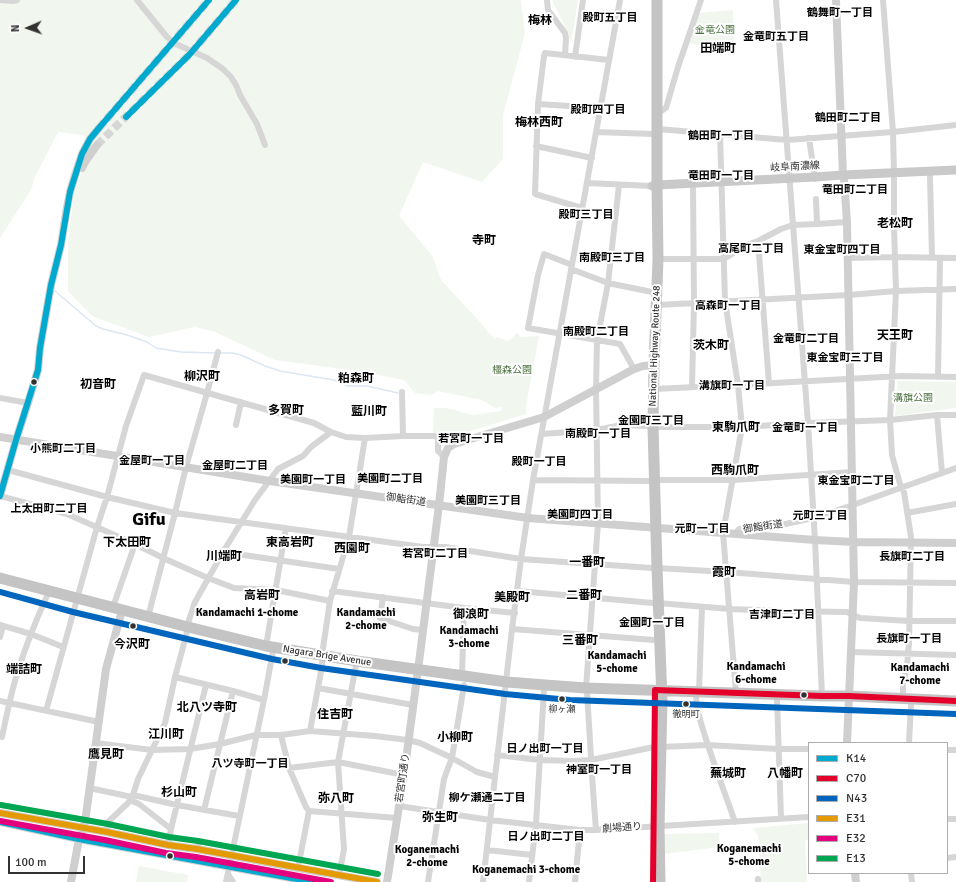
<!DOCTYPE html>
<meta charset="utf-8">
<style>
body{margin:0}
#map{position:relative;width:956px;height:882px;overflow:hidden;background:#fff;font-family:Signika,sans-serif}
canvas{display:block}
.legend{position:absolute;left:808px;top:742px;width:140px;height:132px;box-sizing:border-box;background:#fff;border:1px solid #adadad;margin:0;padding:5px 7px;list-style:none;font-size:12px;color:#323232}
.legend li{display:flex;align-items:center;gap:8px;height:20px}
.legend b{width:20px;border:1px solid #adadad}
.north{position:absolute;left:8px;top:8px;width:40px;height:40px;-webkit-text-stroke:3px #fff;paint-order:stroke;rotate:268deg;font-size:11px;font-weight:700;line-height:16px;text-align:center;color:#323232}
.north::after{content:'';display:block;margin:auto;width:14px;height:18px;background:#323232;clip-path:polygon(50% 0,100% 100%,50% 72%,0 100%)}
.scale{position:absolute;left:8px;top:856px;width:77px;height:18px;box-sizing:border-box;border:2px solid #323232;border-top:0;padding-left:5px;font-size:12px;line-height:14px;white-space:nowrap;color:#323232;-webkit-text-stroke:3px #fff;paint-order:stroke}
</style>
<div id="map">
<canvas width="956" height="882"></canvas>
<ul class="legend">
<li><b style="height:5px;background:#00a9ce"></b>K14</li>
<li><b style="height:5px;background:#e4002b"></b>C70</li>
<li><b style="height:5px;background:#0065bd"></b>N43</li>
<li><b style="height:5px;background:#e39a05"></b>E31</li>
<li><b style="height:5px;background:#e5007d"></b>E32</li>
<li><b style="height:5px;background:#00a651"></b>E13</li>
</ul>
<div class="north">N</div>
<div class="scale">100 m</div>
</div>
<script>
const ctx = document.querySelector('canvas').getContext('2d');
ctx.lineJoin = 'round';
function paint(path, color) { ctx.fillStyle = color; ctx.fill(path, 'evenodd'); }
function stroke(path, color, width, dash) { ctx.strokeStyle = color; ctx.lineWidth = width; ctx.lineCap = dash ? 'butt' : 'round'; ctx.setLineDash(dash || []); ctx.stroke(path); }
function drawText(font, color, halo, rows, align = 'center') {
  ctx.font = font + ' Signika,"Noto Sans JP",sans-serif'; ctx.lineWidth = 4; ctx.setLineDash([]); ctx.textBaseline = 'middle'; ctx.strokeStyle = halo; ctx.fillStyle = color; for (const [text, x, y, turn = 0] of rows) {
    ctx.save(); ctx.translate(x, y); ctx.rotate((+turn || 0) * Math.PI / 180); ctx.textAlign = isNaN(turn) ? turn : align; if (halo) ctx.strokeText(text, 0, 0); ctx.fillText(text, 0, 0); ctx.restore();
  }
}
const green = new Path2D(`
 M0,0h521l4,33 -22,82v44l-21,23 -59,-20 -24,54 34,41 8,23 39,42 15,18 1,-3 13,4 8,-8 4,4 18,-1 -13,70v8l-62,19h-31l1,-25h13l25,7 29,-4 1,-4 -7,1 -13,-8 -44,-9 -7,4 -16,-2 -11,-13 -46,-9 -83,-11 -60,-28 -20,-5 -46,10 -57,-21 -24,-25v-49l6,-48 16,-43 -6,-16 -26,-3 -23,45 -4,13 -31,48z
 M552,0h26l-7,44 -3,-11z
 M733,10l1,40h-15l-31,-7 11,-30z
 M898,381l58,1v26l-61,8z
 M809,823v16l-4,2 2,41h-46l-3,-47 -5,-7z
 M719,833v14l-55,7 -1,-20z
 M139,866l49,9 -1,7h-51z`);
const stream = new Path2D(`
 M55,291l41,35 7,3 24,6 20,7 9,6 25,4 34,1
 M219,353h13l9,2 24,11 15,5 54,9 14,6h19l31,7`);
const secondaryTunnel = new Path2D(`
 M99,128l110,-128
 M97,145l93,-91 46,-54`);
const street = new Path2D(`
 M0,0l13,1 4,-1
 M137,0l30,37 9,7 31,14 16,11 8,8 5,8 4,10 17,29 8,21
 M547,0l1,10 17,23 1,5 -1,17
 M776,0l32,423 7,117 7,156
 M883,0l10,132 1,41
 M575,57l8,-57
 M538,104l62,4
 M658,113l8,-5 12,-41 23,-67
 M658,129l129,11 106,-8 63,-7
 M596,132l57,2
 M720,134l5,167 13,84 4,42 -19,106 13,160
 M809,138l6,41
 M536,146l56,12
 M930,176l2,81
 M894,178v48l2,65 -6,129 2,35 8,29 4,8 7,45 -2,106 -2,23 -4,18v15
 M587,183l65,3
 M816,199l1,25
 M582,208l-47,-14 3,-90 6,-48 1,-3 64,7
 M758,241l11,142
 M848,258l47,-1 61,1
 M658,259h66l20,-13 14,-5 23,-12 12,-4 24,-1 30,-2
 M572,265l-28,-11 -6,21 -10,53 92,16 14,25
 M571,269l37,14 44,9
 M657,305l192,-10 47,-4 60,-2
 M938,377l2,-119
 M692,387l2,-84 -1,-117
 M654,389l84,-4 163,-9 55,1
 M402,392l1,44
 M0,398l28,5
 M937,415l5,58
 M236,425l5,-23
 M653,427h89l66,-4 82,-3 47,-5h19
 M542,434l54,-4 26,-5 28,1
 M438,438l11,1 5,5
 M8,470l99,27 68,16 248,34h22l76,12 131,9
 M533,480l117,1
 M655,480h78l119,-8
 M0,496l67,18 68,30 28,14 45,20 26,10 42,2 54,11
 M907,513l49,-9
 M735,534l4,-5 42,-4 32,-7 40,-13 103,-37
 M223,552l116,17
 M657,568l70,4 127,10 102,1
 M332,591l132,17 51,5
 M518,591l135,12
 M383,597l-3,21 33,11 10,1
 M658,603l72,6 52,2 65,1 13,6 49,3h47
 M113,607l22,-63
 M148,617l27,-104 11,-46 21,-74 11,-41
 M0,625l31,9 32,13
 M512,629l142,11
 M0,637l3,-11
 M266,646l20,-118
 M851,652l105,3
 M462,676l2,-68
 M175,677l58,14 31,9
 M318,688l95,17
 M586,688l12,-165 -2,-134 1,-48 11,-58 11,-98
 M587,692l6,98 3,40
 M699,692l3,-85
 M696,696c0,14 5,27 9,40 9,29 20,57 30,86
 M777,699l4,119
 M0,701l99,21
 M46,711l51,-184 10,-30 19,-71 18,-51 170,48 17,9
 M310,731l12,-65 1,-18 7,-47 19,-64 16,-99
 M281,735l29,-4 65,5 33,4 12,3 32,15 25,14 18,5
 M0,736l2,1c5,-23 9,-45 16,-66 8,-26 18,-51 29,-75
 M95,743l57,7 38,-1 30,-5 36,-9h25l8,33 17,39 3,4 88,7
 M909,743l2,-39
 M660,747l48,-2 70,4h31
 M947,750h9
 M497,755l43,5 33,1 18,-1 63,-13
 M289,768l49,-6 66,13
 M89,788l43,9
 M133,795l44,10 62,11
 M130,800l9,4 32,25
 M399,806l91,14 90,10h16l213,-13
 M204,810l29,-119
 M947,819h9
 M107,832l1,-10 20,-19 5,-8 5,-16 27,-56 10,-46 11,-41 3,-16 6,-18 28,-50 32,-52 23,-31 25,-13 8,-9 20,-15 15,5 19,1 38,-2h32l3,2v13l6,6
 M168,845l3,-16 35,-144
 M197,849l2,-8
 M487,850l45,5
 M947,858l9,-1
 M298,868l11,-57
 M911,873l1,9
 M228,874l5,8
 M339,876l5,-27 -6,-87 18,-97
 M758,879v3
 M226,882l38,-182 9,-49
 M428,882l16,-103 4,-11 4,-10 12,-73
 M483,882l29,-253 9,-70 12,-79 87,-480
 M529,882l7,-58 8,-135
 M575,882l5,-52`);
const secondary = new Path2D(`
 M836,0l7,175 1,4 3,43 7,360 -7,161
 M82,168l3,-6 12,-17
 M0,437l270,44 258,37 287,22 39,2 102,1
 M0,496l16,-56 12,-37 10,-33 2,-22 11,-63 10,-40 5,-32 4,-21 5,-17 7,-21 8,-15 9,-11
 M0,813l107,19 61,13 29,4 101,19 79,14
 M0,822l79,17 234,43
 M855,873l1,9
 M71,882l8,-43 6,-17 21,-153 15,-55
 M387,882l17,-107 14,-105 21,-165 5,-48 4,-9 6,-4 90,-27 90,-48 9,-3 11,-1`);
const primary = new Path2D(`
 M652,186l5,-1 158,-8 28,-2 113,-5`);
const highway = new Path2D(`
 M657,0v185l1,74 -4,106 -1,62 4,141 5,132 -3,127 1,55
 M0,578l188,49 78,19 91,15 150,21 38,3 41,3 236,8h27l107,5`);
const bus1 = new Path2D(`
 M126,117l64,-63 46,-54
 M0,496l16,-56 22,-70 2,-22 11,-63 10,-40 9,-53 12,-38 8,-15 9,-11 110,-128
 M0,822l79,17 234,43`);
const bus2 = new Path2D(`
 M653,882l2,-192 167,6h27l107,5`);
const bus3 = new Path2D(`
 M0,592l73,20 199,47 49,9 184,26 65,6 386,14`);
const bus4 = new Path2D(`
 M0,813l107,19 61,13 29,4 180,33`);
const bus5 = new Path2D(`
 M0,821l105,19 61,13 30,4 135,25`);
const bus6 = new Path2D(`
 M1,805l107,19 61,13 29,4 180,33`);
const markers = [
 [34,382,3.5,"#323232"],
 [133,626,3.5,"#323232"],
 [285,661,3.5,"#323232"],
 [804,695,3.5,"#323232"],
 [562,699,3.5,"#323232"],
 [686,704,3.5,"#323232"],
 [170,856,3.5,"#323232"]
];
const busNames = [
 ["柳ヶ瀬",562,710],
 ["徹明町",686,715]
];
const parkNames = [
 ["金竜公園",715,30],
 ["橿森公園",512,370],
 ["溝旗公園",913,398]
];
const streetNames = [
 ["岐阜南濃線",795,167,-3],
 ["National Highway Route 248",655,346,-88],
 ["御鮨街道",406,500,8],
 ["御鮨街道",763,527,-8],
 ["Nagara Brige Avenue",327,656,9],
 ["若宮町通り",403,778,-82],
 ["劇場通り",622,828,-4]
];
const neighbourhoodNames = [
 ["鶴舞町一丁目",840,13],
 ["殿町五丁目",610,18],
 ["金竜町五丁目",776,37],
 ["殿町四丁目",598,110],
 ["鶴田町二丁目",848,118],
 ["鶴田町一丁目",721,136],
 ["竜田町一丁目",721,176],
 ["竜田町二丁目",855,190],
 ["殿町三丁目",586,215],
 ["高尾町二丁目",751,249],
 ["東金宝町四丁目",842,250],
 ["南殿町三丁目",612,258],
 ["高森町一丁目",728,306],
 ["南殿町二丁目",596,332],
 ["金竜町二丁目",806,339],
 ["東金宝町三丁目",845,358],
 ["溝旗町一丁目",732,386],
 ["金園町三丁目",651,421],
 ["金竜町一丁目",805,428],
 ["南殿町一丁目",598,434],
 ["若宮町一丁目",471,439],
 ["小熊町二丁目",63,449],
 ["金屋町一丁目",152,461],
 ["殿町一丁目",539,462],
 ["金屋町二丁目",235,466],
 ["美園町二丁目",390,479],
 ["美園町一丁目",313,480],
 ["東金宝町二丁目",856,481],
 ["美園町三丁目",488,501],
 ["上太田町二丁目",49,509],
 ["美園町四丁目",580,515],
 ["元町三丁目",820,516],
 ["元町一丁目",702,529],
 ["若宮町二丁目",435,554],
 ["長旗町二丁目",912,557],
 ["Kandamachi 1-chome",247,613],
 ["Kandamachi",366,613],
 ["2-chome",366,626],
 ["吉津町二丁目",782,615],
 ["金園町一丁目",652,623],
 ["Kandamachi",469,631],
 ["3-chome",469,644],
 ["長旗町一丁目",909,639],
 ["Kandamachi",617,656],
 ["5-chome",617,669],
 ["Kandamachi",756,667],
 ["6-chome",756,680],
 ["Kandamachi",920,668],
 ["7-chome",920,681],
 ["日ノ出町一丁目",545,749],
 ["八ツ寺町一丁目",250,764],
 ["神室町一丁目",599,770],
 ["柳ケ瀬通二丁目",487,798],
 ["日ノ出町二丁目",546,837],
 ["Koganemachi",749,849],
 ["5-chome",749,862],
 ["Koganemachi",427,850],
 ["2-chome",427,863],
 ["Koganemachi 3-chome",526,870]
];
const quarterNames = [
 ["梅林",540,21],
 ["田端町",718,49],
 ["梅林西町",539,123],
 ["老松町",895,224],
 ["寺町",484,241],
 ["天王町",895,336],
 ["茨木町",711,346],
 ["柳沢町",202,377],
 ["粕森町",356,379],
 ["初音町",98,385],
 ["多賀町",286,411],
 ["藍川町",369,412],
 ["東駒爪町",736,428],
 ["西駒爪町",735,471],
 ["下太田町",127,543],
 ["東高岩町",290,543],
 ["西園町",352,549],
 ["川端町",224,557],
 ["一番町",587,563],
 ["霞町",724,573],
 ["高岩町",262,596],
 ["二番町",584,596],
 ["美殿町",512,598],
 ["御浪町",471,615],
 ["三番町",580,641],
 ["今沢町",132,645],
 ["端詰町",24,670],
 ["北八ツ寺町",207,708],
 ["住吉町",335,715],
 ["江川町",166,735],
 ["小柳町",455,738],
 ["鷹見町",106,755],
 ["蕪城町",728,774],
 ["八幡町",785,774],
 ["杉山町",179,793],
 ["弥八町",336,799],
 ["弥生町",440,818]
];
const townNames = [
 ["Gifu",149,520]
];
paint(green, '#f1f6ee');
stroke(stream, '#dce6f3', 1.5);
stroke(secondaryTunnel, '#d6d6d6', 8, [8, 4]);
stroke(street, '#d6d6d6', 6);
stroke(secondary, '#cfcfcf', 8);
stroke(primary, '#c9c9c9', 9);
stroke(highway, '#c4c4c4', 11);
stroke(bus1, '#00a9ce', 6);
stroke(bus2, '#e4002b', 6);
stroke(bus3, '#0065bd', 6);
stroke(bus4, '#e39a05', 6);
stroke(bus5, '#e5007d', 6);
stroke(bus6, '#00a651', 6);
for (const [x, y, r, color] of markers) { const dot = new Path2D(); dot.arc(x, y, r, 0, 2 * Math.PI); ctx.fillStyle = color; ctx.fill(dot); stroke(dot, '#fff', 1.5); }
drawText('9px', '#323232', '#fff', busNames);
drawText('10px', '#4a703d', '#fff', parkNames);
drawText('10px', '#323232', '#fff', streetNames);
drawText('bold 11px', '#000', '#fff', neighbourhoodNames);
drawText('bold 12px', '#000', '#fff', quarterNames);
drawText('bold 18px', '#000', '#fff', townNames);
</script>
